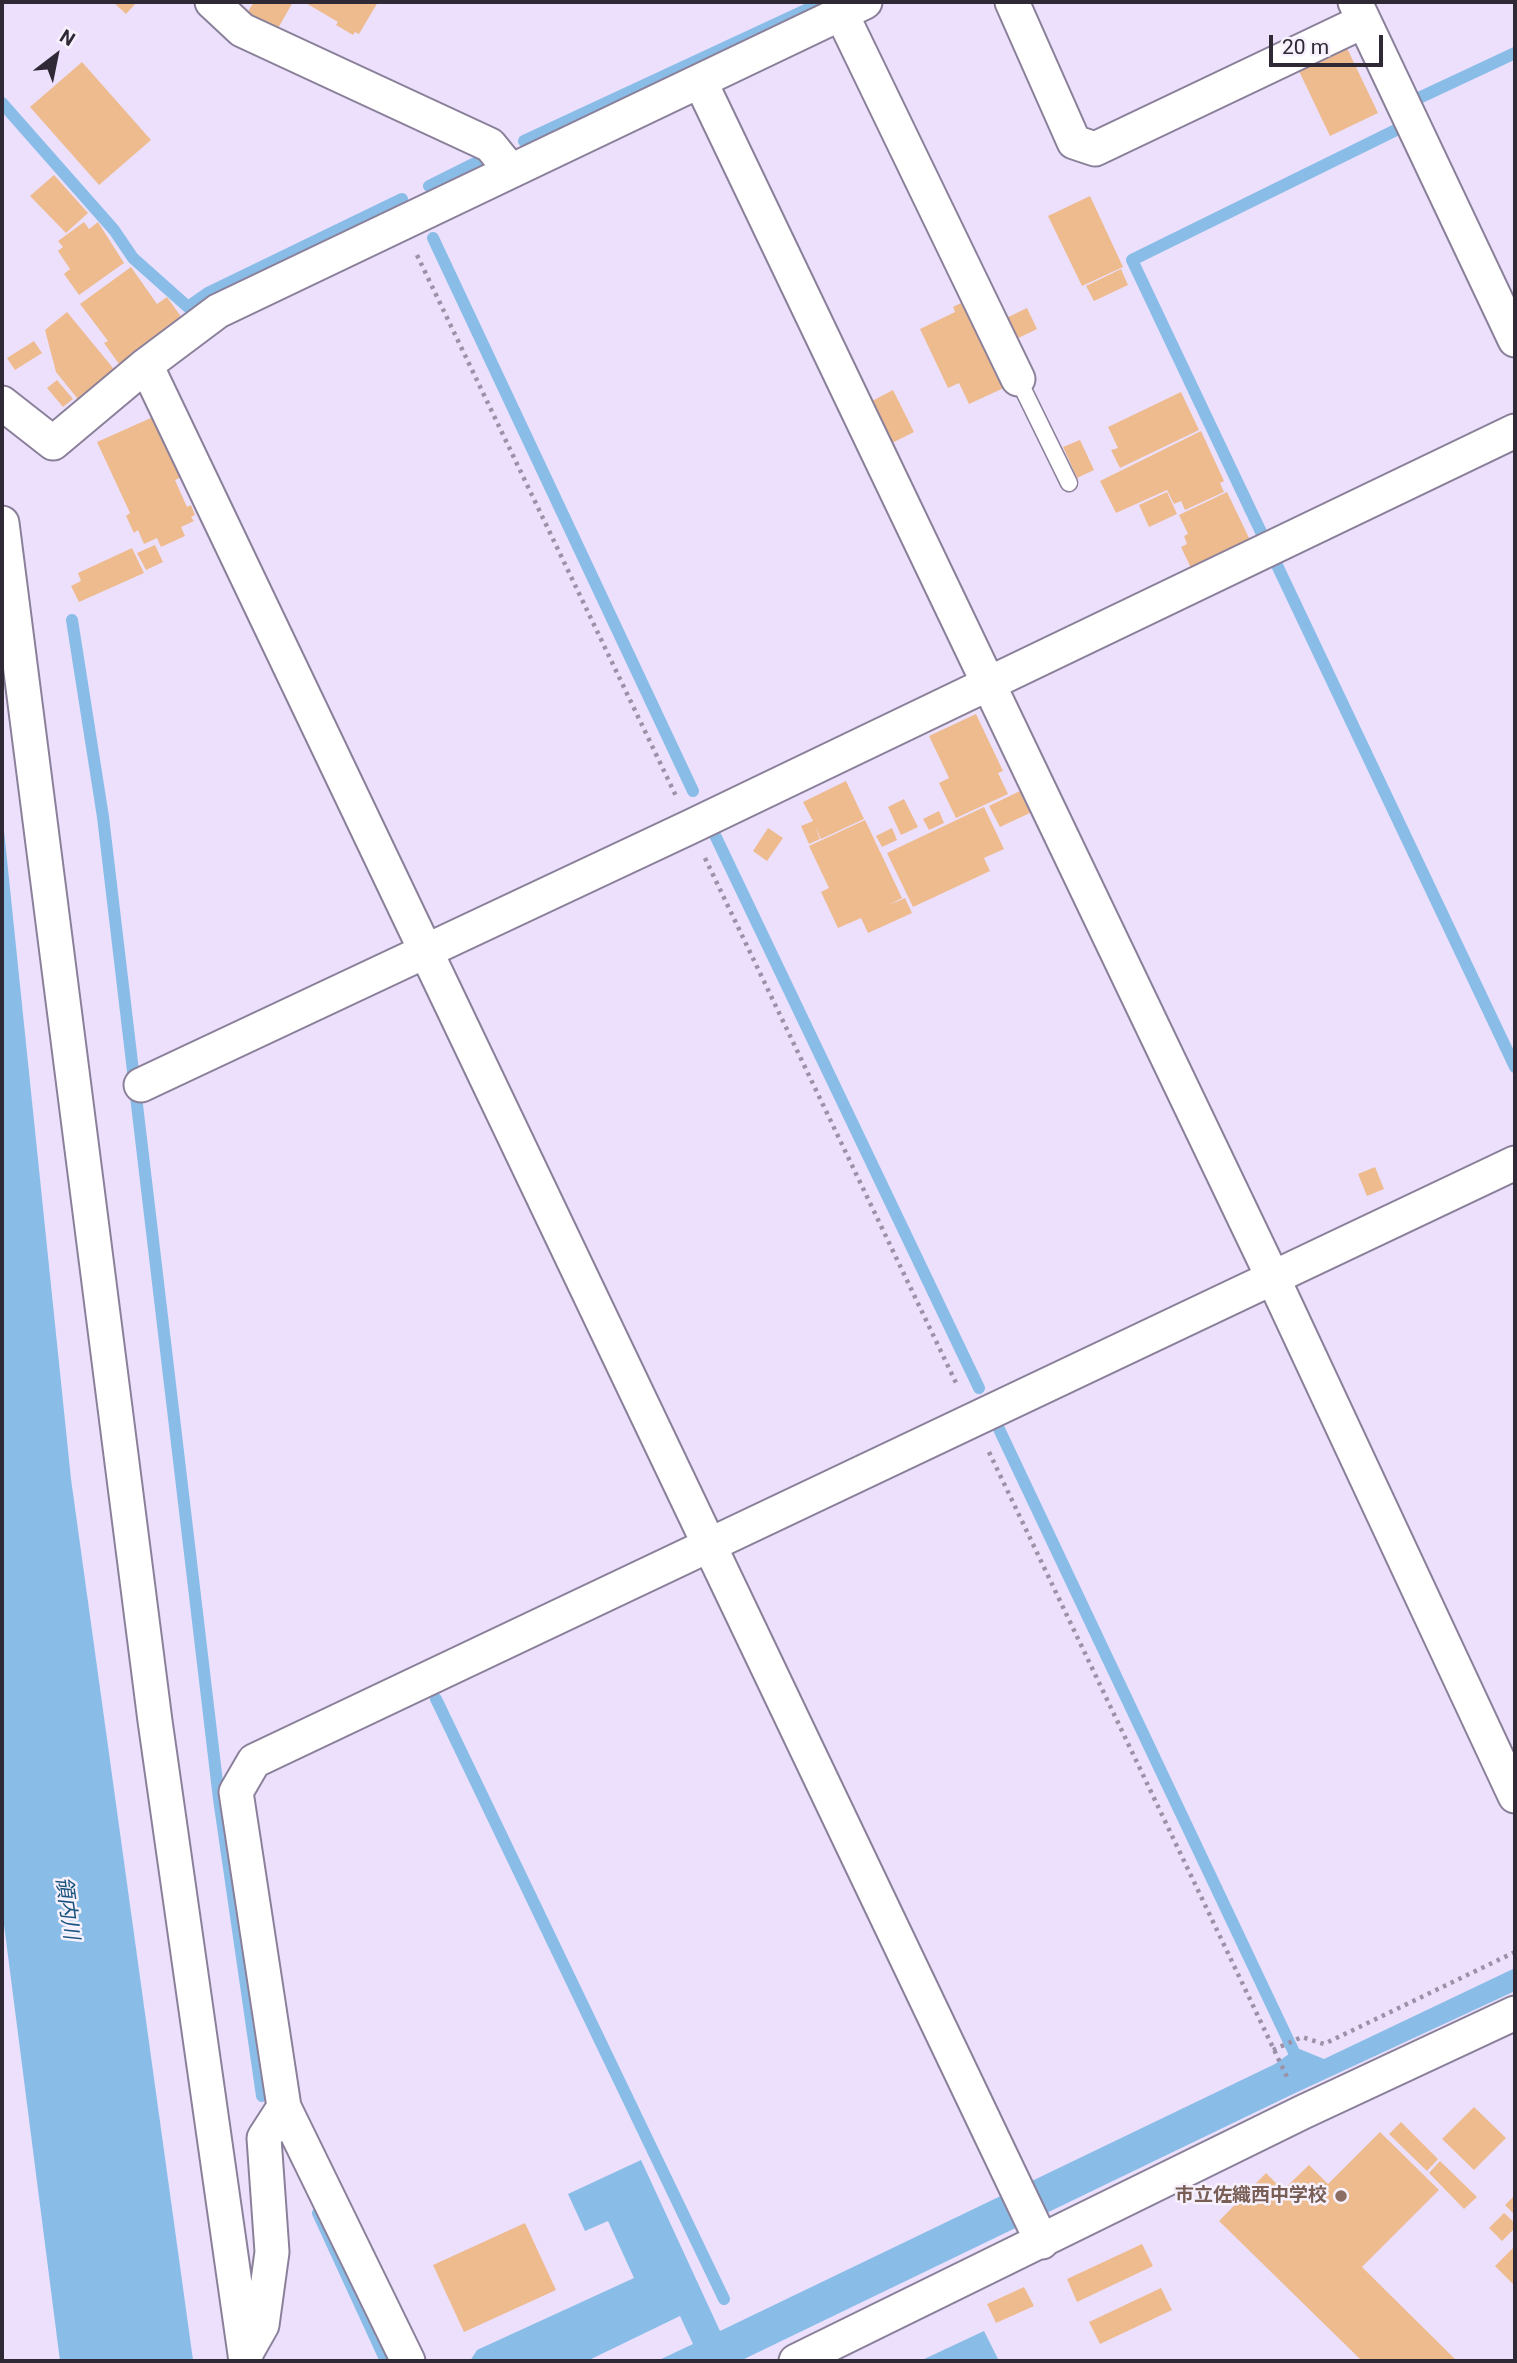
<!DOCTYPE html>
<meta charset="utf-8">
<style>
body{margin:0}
#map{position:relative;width:1517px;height:2363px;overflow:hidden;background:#ece0fd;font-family:Roboto,sans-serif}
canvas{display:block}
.frame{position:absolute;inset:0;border:4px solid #2e2934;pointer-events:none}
.north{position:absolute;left:21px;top:21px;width:70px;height:70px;-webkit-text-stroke:5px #f6f1fc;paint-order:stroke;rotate:32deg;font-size:19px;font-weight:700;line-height:28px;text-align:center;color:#2e2934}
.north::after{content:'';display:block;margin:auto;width:24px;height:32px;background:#2e2934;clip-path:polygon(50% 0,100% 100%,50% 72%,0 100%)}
.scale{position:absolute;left:1269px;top:35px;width:114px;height:32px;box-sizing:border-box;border:4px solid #2e2934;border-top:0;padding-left:9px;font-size:21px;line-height:24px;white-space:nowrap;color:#2e2934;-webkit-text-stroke:5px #f6f1fc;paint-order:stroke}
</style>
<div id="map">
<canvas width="1517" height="2363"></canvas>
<div class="frame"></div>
<div class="north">N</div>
<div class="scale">20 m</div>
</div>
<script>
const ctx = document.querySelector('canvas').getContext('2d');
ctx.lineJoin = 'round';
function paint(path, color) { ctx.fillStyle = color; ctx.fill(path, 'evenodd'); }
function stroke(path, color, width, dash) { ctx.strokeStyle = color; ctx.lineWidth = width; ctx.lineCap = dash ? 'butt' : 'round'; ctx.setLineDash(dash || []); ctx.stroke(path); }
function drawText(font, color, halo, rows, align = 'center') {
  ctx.font = font + ' Roboto,"Noto Sans JP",sans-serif'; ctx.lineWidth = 5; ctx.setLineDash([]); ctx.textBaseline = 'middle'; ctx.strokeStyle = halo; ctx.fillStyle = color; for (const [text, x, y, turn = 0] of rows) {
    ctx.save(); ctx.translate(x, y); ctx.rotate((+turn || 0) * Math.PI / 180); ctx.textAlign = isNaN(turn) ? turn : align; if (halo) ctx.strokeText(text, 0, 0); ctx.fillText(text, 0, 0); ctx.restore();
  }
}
const water = new Path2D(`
 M2,811l69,668 122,881 7,1h-140l-58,-452z
 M1515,1968v23l-224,104 -551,266h-83l36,-17 -13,-28 -93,45h-117l7,-11 157,-72 -26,-57 -23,10 -17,-37 73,-34 79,171 555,-267 22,-16 27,11z
 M984,2331l15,30h-79z`);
const stream = new Path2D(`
 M1421,97l94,-44
 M2,103l112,127 19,28 55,49 20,-14 194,-94
 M524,141l299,-139
 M429,186l48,-24
 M433,238l260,553
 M1261,532l-129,-272 266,-131
 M1275,561l240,506
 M72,620l31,197 116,982 43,297
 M713,831l266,557
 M999,1429l301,636
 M436,1699l288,600
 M318,2213l68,148`);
const building = new Path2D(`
 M113,2h24l-11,12z
 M254,2h39l-16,28 -30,-17z
 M304,2h74l-19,32 -4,-2 -2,3 -17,-10 2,-3z
 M1346,46l32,67 -48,23 -32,-67z
 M82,62l69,78 -52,45 -69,-78z
 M54,175l34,38 -22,20 -36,-37z
 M1090,196l33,71 -41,19 -34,-70z
 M84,222l5,7 9,-7 26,41 -45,32 -15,-21 6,-5 -12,-18 5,-4 -5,-6z
 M131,267l26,37 10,-7 15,21 -63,46 -15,-21 4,-2 -28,-37z
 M1121,269l7,16 -34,16 -8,-15z
 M965,301l43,85 -39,18 -10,-21 -11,5 -28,-59 35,-17 -2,-5z
 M1027,308l10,21 -25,12 -10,-21z
 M67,312l51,62 -37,29 -25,-31 -11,-42z
 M34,341l8,12 -27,17 -8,-12z
 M57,380l16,19 -10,8 -16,-19z
 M893,390l21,42 -22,11 -20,-42z
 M1181,392l18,38 -79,38 -9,-18 7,-2 -10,-21z
 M153,417l29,60 -7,3 12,27 4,-2 4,10 -4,2 3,4 -13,6 4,9 -24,11 -4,-9 -13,6 -6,-14 -4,3 -8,-17 4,-3 -33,-71z
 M1201,431l23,50 -4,2 4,9 -39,18 -4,-9 -7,3 -7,-14 -51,23 -16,-32z
 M1080,440l14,30 -17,8 -14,-31z
 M1167,492l10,22 -28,13 -10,-22z
 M1227,492l23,48 -59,28 -10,-21 6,-3 -3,-8 4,-2 -9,-19z
 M155,545l8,17 -17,8 -9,-17z
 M132,548l12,25 -65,29 -8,-16 10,-5 -3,-8z
 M976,714l27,57 -5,2 10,21 -52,24 -17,-35 10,-5 -20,-42z
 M846,781l18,38 -43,20 -6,-13 5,13 -11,5 -8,-18 12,-5 -10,-19z
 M1020,791l10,22 -30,14 -11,-21z
 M904,799l14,28 -17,8 -13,-28z
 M984,807l20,42 -20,9 6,13 -77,36 -26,-54z
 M939,811l5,12 -15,7 -6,-11z
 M865,820l37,78 -13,7 16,-7 7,15 -44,20 -7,-15 -23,10 -17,-36 8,-4 -20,-42z
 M768,828l15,10 -16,23 -14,-10z
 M892,828l5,12 -15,7 -6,-11z
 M1375,1167l9,22 -17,7 -9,-22z
 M1474,2107l32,31 -32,32 -32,-31z
 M1401,2122l37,37 -11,12 -38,-37z
 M1380,2132l59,58 -77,77 95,94h-95l-143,-140 47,-48 17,17 26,-25 19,19z
 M1440,2161l37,36 -13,12 -35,-36z
 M1515,2195v20l-10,-10z
 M1504,2213l11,10v5l-13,13 -13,-13z
 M525,2223l31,67 -92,42 -31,-67z
 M1142,2244l11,22 -76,36 -10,-23z
 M1515,2246v40l-20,-20z
 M1024,2287l10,19 -38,17 -9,-19z
 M1161,2288l11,22 -72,34 -11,-22z`);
const path = new Path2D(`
 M417,255l259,541
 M705,858l253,529
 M989,1452l299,627
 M1273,2050l29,-13 22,7 191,-92`);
const lane = new Path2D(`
 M1018,379l51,104`);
const street = new Path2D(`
 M212,2l30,28 248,115 21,26
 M1012,2l62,140 21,7 269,-128
 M1355,2l160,338
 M841,13l177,366
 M700,81l573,1197 242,518
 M146,365l896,1877
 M2,403l51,40 93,-78 72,-54 647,-309
 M2,523l153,1198 91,640
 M141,1085l549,-258 825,-396
 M245,2355l17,-30 10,-73 -8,-114 20,-31
 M408,2361l-124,-254 -48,-315 18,-31 1261,-598
 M796,2361l507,-249 212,-99`);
const markers = [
 [1341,2196,7,"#8d6e63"]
];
const educationNames = [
 ["市立佐織西中学校",1327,2196]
];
const waterNames = [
 ["領内川",66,1908,82]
];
paint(water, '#89bde8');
stroke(stream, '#89bde8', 12);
paint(building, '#eebb8f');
stroke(lane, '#8b809a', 19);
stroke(street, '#8b809a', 37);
stroke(path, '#9b92a8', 4.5, [3.5, 5]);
stroke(lane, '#fff', 16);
stroke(street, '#fff', 33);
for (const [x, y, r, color] of markers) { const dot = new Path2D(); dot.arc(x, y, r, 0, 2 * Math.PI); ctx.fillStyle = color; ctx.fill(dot); stroke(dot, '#f6f1fc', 2.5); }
drawText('bold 19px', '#785e54', '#f6f1fc', educationNames, 'right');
drawText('italic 21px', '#1b547e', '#f6f1fc', waterNames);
</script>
